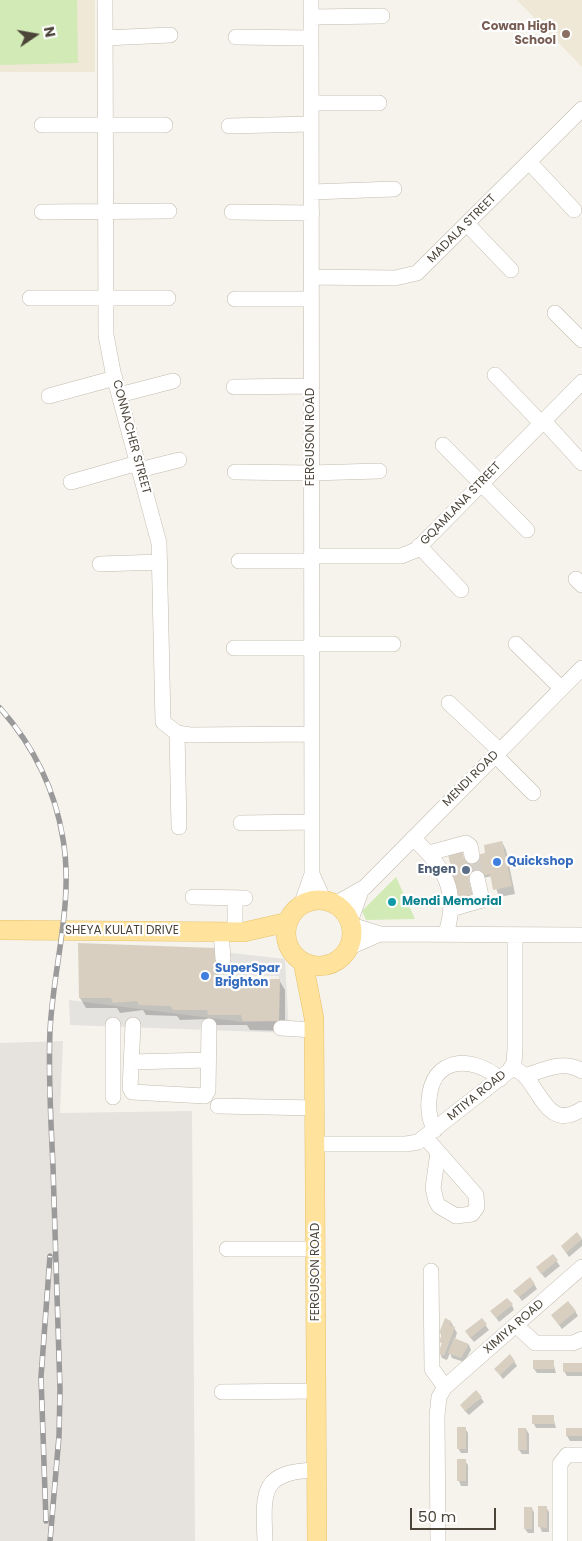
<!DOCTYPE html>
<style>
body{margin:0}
#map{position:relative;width:582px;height:1541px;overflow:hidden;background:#f6f3ec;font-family:Poppins,sans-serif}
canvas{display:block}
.north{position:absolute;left:10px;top:10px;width:50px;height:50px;-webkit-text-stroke:4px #fff;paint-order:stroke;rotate:78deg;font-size:14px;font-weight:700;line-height:20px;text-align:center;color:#4b4439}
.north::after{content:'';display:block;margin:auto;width:18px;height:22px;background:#4b4439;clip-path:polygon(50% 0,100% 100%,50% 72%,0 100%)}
.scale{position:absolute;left:410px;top:1508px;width:86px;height:22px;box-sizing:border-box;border:2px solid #4b4439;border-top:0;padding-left:6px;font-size:15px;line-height:18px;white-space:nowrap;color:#4b4439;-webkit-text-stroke:4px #fff;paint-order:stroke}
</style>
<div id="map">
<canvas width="582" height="1541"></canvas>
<div class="north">N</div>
<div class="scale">50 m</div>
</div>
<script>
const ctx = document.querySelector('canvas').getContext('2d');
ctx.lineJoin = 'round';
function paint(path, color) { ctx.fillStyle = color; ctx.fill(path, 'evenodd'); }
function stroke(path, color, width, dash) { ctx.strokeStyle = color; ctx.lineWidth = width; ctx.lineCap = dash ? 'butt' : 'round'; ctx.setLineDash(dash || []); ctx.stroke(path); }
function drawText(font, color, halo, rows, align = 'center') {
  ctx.font = font + ' Poppins,sans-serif'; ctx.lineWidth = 4.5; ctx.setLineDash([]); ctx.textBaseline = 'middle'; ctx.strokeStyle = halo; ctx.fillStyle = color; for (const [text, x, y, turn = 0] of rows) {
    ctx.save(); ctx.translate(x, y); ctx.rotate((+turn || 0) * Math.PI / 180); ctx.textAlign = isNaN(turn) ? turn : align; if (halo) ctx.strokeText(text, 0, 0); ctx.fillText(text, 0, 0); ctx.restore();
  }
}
const industrial = new Path2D(`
 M63,1041l-3,72 132,-2 3,430h-195v-498z`);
const education = new Path2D(`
 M0,0h95v72h-95z
 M517,0h65v67z`);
const green = new Path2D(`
 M0,0h77l1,63 -78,2z
 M396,877l19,42 -49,1 -4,-9z`);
const parking = new Path2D(`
 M215,951l70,8 4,74 -219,-8 -1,-25 174,22 36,-1v-45l-64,-1z`);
const shadow = new Path2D(`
 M502,842l4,8 9,44 -16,3 -7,-21 -23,5 4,16 -12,3 -12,-49 15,8 23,-5z
 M214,949l6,10v22l59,-1 6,10v41l-35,-1 -3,-5h-32l-3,-6 -32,1 -3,-4 -31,-1 -3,-5 -23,3 -3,-5h-31l-6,-10z
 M577,1234l5,6v6l-13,11 -4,-6z
 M552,1255l8,11 -15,12 -5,-6z
 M534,1284l3,5 -15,12 -7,-10z
 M512,1305l2,5 -15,12 -4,-6z
 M575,1311l3,5 -16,13 -10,-13z
 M481,1319l8,11 -15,12 -5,-6z
 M451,1322l6,11 -2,6 14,6 2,5 -7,12 -12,-4 -2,-5 -3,7 -5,-2 -2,-5 2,-7 -1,-13z
 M514,1361l3,5 -14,13 -8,-10z
 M553,1362l3,11h-19l-3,-4z
 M582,1364v12h-15l-3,-5z
 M481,1398l3,4 -15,13 -5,-5z
 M553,1417l3,11h-20l-2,-4z
 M465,1428l3,5v20h-7l-3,-5z
 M526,1429l3,5v20h-7l-3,-4z
 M582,1429v12h-12l-3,-5z
 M465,1461l3,4v21h-7l-2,-5z
 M546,1507l3,5v20h-7l-2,-5z
 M532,1508l2,5v20h-6l-3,-4z`);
const building = new Path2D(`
 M502,841l10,45 -19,4 -3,-16 -21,5 3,16 -14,3 -11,-48 14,-3 3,11 21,-5 -1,-8z
 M78,943l137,5 1,32 64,-1 -1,42h-36l-2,-6h-33l-1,-5h-34l-2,-4 -32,-1 -2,-4 -24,2 -2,-5h-32z
 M577,1232l5,7 -16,14 -5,-7z
 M553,1254l5,6 -17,14 -5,-7z
 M530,1277l5,7 -16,13 -6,-6z
 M507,1298l6,6 -17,14 -6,-7z
 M568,1301l8,10 -17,14 -8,-10z
 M445,1318l6,3 -1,4 5,2 -11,29 -6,-3 4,-10 -3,-1 3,-8 -3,-1z
 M482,1318l5,6 -17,14 -5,-7z
 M454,1338l15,6 -8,14 -13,-5z
 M510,1354l5,7 -15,14 -6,-6z
 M533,1360h21v9h-21z
 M563,1363h19v9h-19z
 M476,1390l6,7 -17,14 -5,-6z
 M532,1415h22v9h-22z
 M457,1427h9v22h-9z
 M518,1428h8l1,22h-9z
 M566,1428h16v8h-16z
 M457,1459h9v22h-9z
 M538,1506h9v22l-9,-1z
 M524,1507h8v22h-8z`);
const minorTunnel = new Path2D(`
 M472,856l5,22`);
const minor = new Path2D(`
 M105,0l1,335 7,37 46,171 4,179 14,11 13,2 120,-1
 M311,17l71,-1
 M236,37l75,1
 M105,38l65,-3
 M311,103h68
 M42,125h123
 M229,126l82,-2
 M529,162l45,48
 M312,192l82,-3
 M42,212l127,-1
 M232,212l80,1
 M467,224l44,46
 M311,277l84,1 22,-5 165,-164
 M30,298h138
 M235,299h76
 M555,313l27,27
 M495,375l46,48
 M234,387l77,-1
 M119,395l54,-14
 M49,396l66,-18
 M543,420l39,43
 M443,445l84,85
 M139,470l40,-10
 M235,472l76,1 68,-2
 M71,482l67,-19
 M419,546l42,44
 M311,556h90l15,-6 166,-168
 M239,561h72
 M100,564l60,-2
 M576,579l6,6
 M311,644h82
 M516,644l45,44
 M234,648h77
 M449,703l50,47
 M177,733l2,94
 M495,755l38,38
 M241,823l70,-1
 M413,838c30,28 47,52 33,95
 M429,853l37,-10 4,3 2,10
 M312,874l12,27
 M193,897l52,1
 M235,898v34
 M335,904l30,-17 217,-219
 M301,906l11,-32 -1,-874
 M451,909l31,-9 -5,-22
 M350,922l11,-31
 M351,925l29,9 202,1
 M221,931l2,28
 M348,948l32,-14
 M133,1025l-3,63 2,4 73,4 3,-5 1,-65
 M281,1028l33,2
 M131,1062l77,-2
 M513,1067c4,3 9,6 12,9 17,19 25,54 57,33
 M525,1076c19,-6 39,-17 57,-5
 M113,1097v-72
 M218,1106l97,2
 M435,1130c-6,-10 -7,-19 -6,-30 3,-44 43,-45 71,-21
 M425,1137l51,58 1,12 -5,7 -16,2 -17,-10 -3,-5 -3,-13 5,-36
 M315,1144h91l12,-2 91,-71 5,-8 1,-14v-114
 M227,1249h89
 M431,1271l1,98 13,18
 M516,1325l19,18h38l9,-4
 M222,1392l95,-1
 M265,1541c-2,-49 -5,-70 52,-71
 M438,1541l-1,-125 2,-19 6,-10 137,-120
 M560,1541v-77l7,-9h15`);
const major = new Path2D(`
 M286 933a33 33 0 1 1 66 0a33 33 0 1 1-66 0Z
 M0,930l244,2 44,-10
 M303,962l11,56 3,523`);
const rail = new Path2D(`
 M0,708c33,37 55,81 63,131 11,64 -10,128 -13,192 -2,45 1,91 3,136 2,74 5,149 7,223l-1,46 -9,105
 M46,1521l-5,-144 9,-121`);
const markers = [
 [566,34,5,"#8d6e63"],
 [497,862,5,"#3f7fe0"],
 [466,870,5,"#5c6f8a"],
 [392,902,5,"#0f9aa8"],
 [205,976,5,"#3f7fe0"]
];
const educationNames = [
 ["Cowan High",556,27],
 ["School",556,41]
];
const streetNames = [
 ["MADALA STREET",462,229,-45],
 ["CONNACHER STREET",131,437,75],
 ["FERGUSON ROAD",311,437,-90],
 ["GQAMLANA STREET",461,504,-46],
 ["MENDI ROAD",471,779,-45],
 ["SHEYA KULATI DRIVE",122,931],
 ["MTIYA ROAD",477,1096,-39],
 ["FERGUSON ROAD",316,1272,-90],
 ["XIMIYA ROAD",514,1327,-41]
];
const shopNames = [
 ["Quickshop",507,862],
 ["SuperSpar",215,969],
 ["Brighton",215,983]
];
const serviceNames = [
 ["Engen",456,870]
];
const cultureNames = [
 ["Mendi Memorial",402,902]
];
paint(industrial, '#e6e2dd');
paint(education, '#efe8d6');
paint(green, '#d2eab5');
paint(parking, '#e5e3e0');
paint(shadow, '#0003');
paint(building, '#d8cfc1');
stroke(minorTunnel, '#d4d0c8', 15, [15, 8]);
stroke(minor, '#c2bbae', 16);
stroke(major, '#e6c16a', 20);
stroke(minor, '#fff', 15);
stroke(major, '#ffe39c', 19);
stroke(rail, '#9a9a9a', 5.5);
stroke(rail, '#fff', 4, [11]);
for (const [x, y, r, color] of markers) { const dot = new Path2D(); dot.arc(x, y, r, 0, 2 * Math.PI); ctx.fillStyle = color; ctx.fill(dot); stroke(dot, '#fff', 2); }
drawText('bold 12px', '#785e54', '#fff', educationNames, 'right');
drawText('12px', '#4b4439', '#fff', streetNames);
drawText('bold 12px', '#366cbe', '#fff', shopNames, 'left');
drawText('bold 12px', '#4e5e75', '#fff', serviceNames, 'right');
drawText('bold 12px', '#0d838f', '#fff', cultureNames, 'left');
</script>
